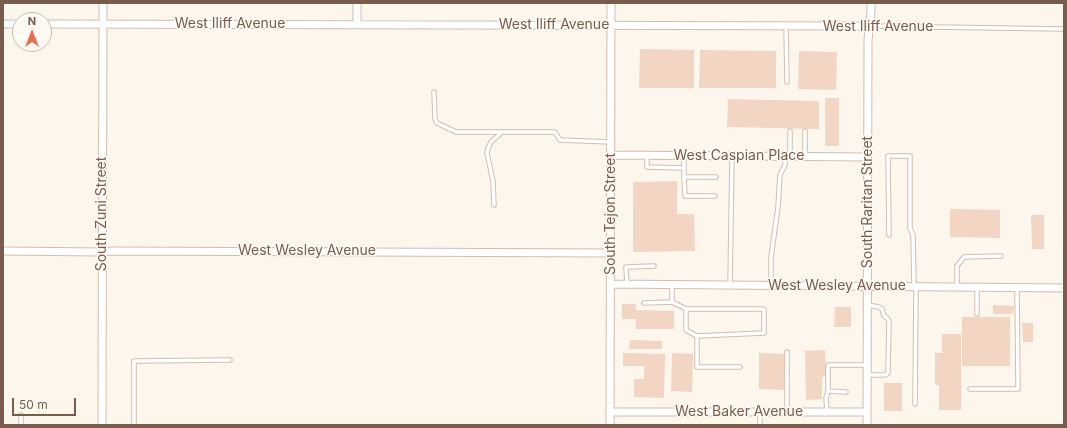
<!DOCTYPE html>
<style>
body{margin:0}
#map{position:relative;width:1067px;height:428px;overflow:hidden;background:#fdf6ec;font-family:Inter,sans-serif}
canvas{display:block}
.frame{position:absolute;inset:0;border:4px solid #7a5c4d;pointer-events:none}
.north{position:absolute;left:12px;top:12px;width:40px;height:40px;box-sizing:border-box;background:#fffaf3;border:1px solid #cabbb1;border-radius:50%;rotate:0deg;font-size:11px;font-weight:700;line-height:16px;text-align:center;color:#7a5c4d}
.north::after{content:'';display:block;margin:auto;width:14px;height:18px;background:#e76f51;clip-path:polygon(50% 0,100% 100%,50% 72%,0 100%)}
.scale{position:absolute;left:12px;top:398px;width:64px;height:18px;box-sizing:border-box;border:2px solid #7a5c4d;border-top:0;padding-left:5px;font-size:12px;line-height:14px;white-space:nowrap;color:#7a5c4d;-webkit-text-stroke:3px #fffaf3;paint-order:stroke}
</style>
<div id="map">
<canvas width="1067" height="428"></canvas>
<div class="frame"></div>
<div class="north">N</div>
<div class="scale">50 m</div>
</div>
<script>
const ctx = document.querySelector('canvas').getContext('2d');
ctx.lineJoin = 'round';
function paint(path, color) { ctx.fillStyle = color; ctx.fill(path, 'evenodd'); }
function stroke(path, color, width, dash) { ctx.strokeStyle = color; ctx.lineWidth = width; ctx.lineCap = dash ? 'butt' : 'round'; ctx.setLineDash(dash || []); ctx.stroke(path); }
function drawText(font, color, halo, rows, align = 'center') {
  ctx.font = font + ' Inter,sans-serif'; ctx.lineWidth = 3; ctx.setLineDash([]); ctx.textBaseline = 'middle'; ctx.strokeStyle = halo; ctx.fillStyle = color; for (const [text, x, y, turn = 0] of rows) {
    ctx.save(); ctx.translate(x, y); ctx.rotate((+turn || 0) * Math.PI / 180); ctx.textAlign = isNaN(turn) ? turn : align; if (halo) ctx.strokeText(text, 0, 0); ctx.fillText(text, 0, 0); ctx.restore();
  }
}
const building = new Path2D(`
 M640,49l54,1v38h-55z
 M700,50l76,1v37h-77z
 M799,51l38,1 -1,38 -38,-1z
 M825,98h14v48h-14z
 M728,99l91,2v28l-92,-2z
 M677,181v33h17l1,37 -62,1v-70z
 M950,209l50,1v28l-50,-1z
 M1031,215h13v34h-12z
 M622,304h14v6l38,1v18h-38v-10h-14z
 M993,305l21,1 -1,8h-20z
 M835,307h16v20h-17z
 M962,317h48v49h-48z
 M1022,323h11v19h-10z
 M942,334h19v76h-22v-25h-4v-32h7z
 M630,340l32,1v8h-33z
 M825,350l1,26 -4,1v22l-16,1 -1,-49z
 M623,353l42,1 -1,44 -30,-1v-18h10v-13h-21z
 M672,353l21,1 -1,38 -21,-1z
 M759,353l26,1 -1,36 -25,-1z
 M884,383h18v28h-18z`);
const service = new Path2D(`
 M786,26l1,56
 M869,26l195,3
 M434,92l1,27 2,4 19,9h99l5,8 51,2
 M790,131v25
 M647,156v11l37,1v9h32
 M684,156v12
 M805,156v-25
 M684,177l1,19h30
 M494,205l-1,-24 -6,-28 1,-5 3,-6 11,-10
 M889,235l-1,-79h22v72l3,7 1,51
 M627,284l-1,-17 28,-1
 M672,284v18l14,7h78v24l-67,3 -11,-6v-21
 M730,285l2,-129
 M771,285v-28l7,-50 2,-32 5,-10v-9
 M957,287v-21l7,-9 37,-1
 M644,303l28,-1
 M977,314v-27
 M697,336v31h43
 M867,375h17l3,-1 1,-2 1,-51 -2,-3 -3,-2 -2,-7 -3,-2 -12,-2
 M970,389h48l-1,-101
 M828,391l18,1
 M915,404l1,-117
 M760,412v13
 M787,412v-60
 M827,412l-1,-14 2,-7v-26h39
 M21,425v-10
 M134,425v-64l96,-1`);
const minor = new Path2D(`
 M357,3v22
 M3,24h17
 M44,24l825,2
 M611,155l256,2
 M3,251l99,1 11,-1 498,2
 M611,284l453,4
 M610,412h257
 M102,425l1,-422
 M610,425l1,-422
 M867,425l1,-385 3,-30v-7`);
const streetNames = [
 ["West Iliff Avenue",230,24],
 ["West Iliff Avenue",554,25],
 ["West Iliff Avenue",878,27],
 ["West Caspian Place",739,156],
 ["South Raritan Street",868,202,-90],
 ["South Zuni Street",102,214,-90],
 ["South Tejon Street",611,214,-90],
 ["West Wesley Avenue",307,251],
 ["West Wesley Avenue",837,286],
 ["West Baker Avenue",739,412]
];
paint(building, '#f3d5c3');
stroke(service, '#d1beb0', 5.5);
stroke(minor, '#d1beb0', 9);
stroke(service, '#fff', 3.5);
stroke(minor, '#fff', 7);
drawText('14px', '#7a5c4d', '#fffaf3', streetNames);
</script>
